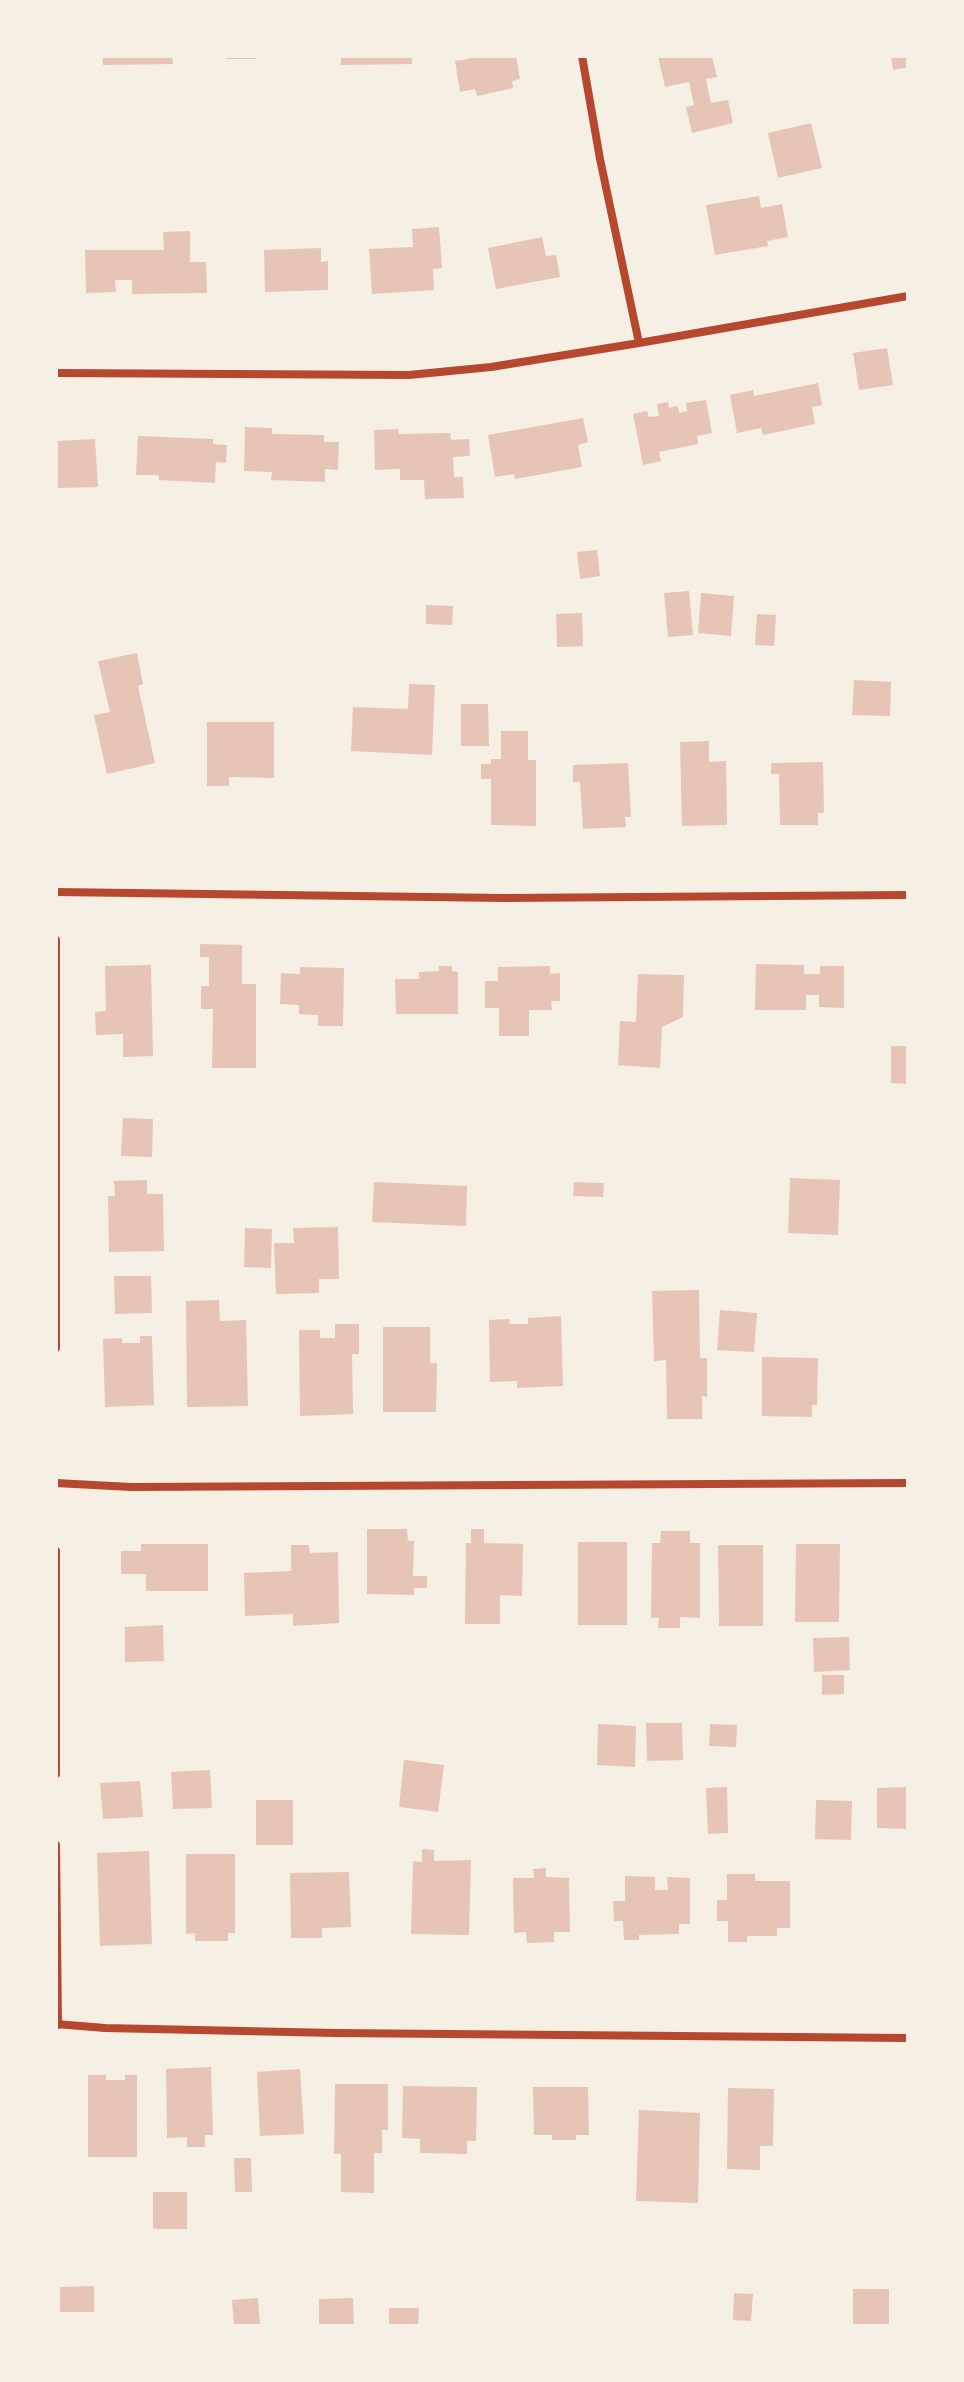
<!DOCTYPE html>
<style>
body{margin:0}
#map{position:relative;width:964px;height:2382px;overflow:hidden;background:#f6efe4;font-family:"PT Sans Narrow",sans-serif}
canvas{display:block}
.frame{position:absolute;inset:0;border:58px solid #f6efe4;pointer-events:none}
</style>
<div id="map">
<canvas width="964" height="2382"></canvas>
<div class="frame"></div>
</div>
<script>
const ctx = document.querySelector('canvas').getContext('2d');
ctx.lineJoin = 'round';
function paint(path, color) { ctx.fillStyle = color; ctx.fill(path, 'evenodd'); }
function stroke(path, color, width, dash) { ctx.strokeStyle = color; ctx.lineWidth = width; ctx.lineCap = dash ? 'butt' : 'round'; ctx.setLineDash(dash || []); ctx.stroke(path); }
const building = new Path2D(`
 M102,56h70l1,8 -70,1z
 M226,56h30v3h-30z
 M341,56h71v8l-71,1z
 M469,56h47l4,23 -8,2 1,7 -36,8 -2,-7 -15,3 -5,-31 14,-2z
 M658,56h54l5,21 -11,2 5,24 17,-3 5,23 -41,10 -6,-26 8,-2 -5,-23 -24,5z
 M891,56h17v11l-15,3z
 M811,123l11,45 -44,10 -10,-45z
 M759,196l2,12 21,-4 6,33 -21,4 1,5 -53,9 -9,-50z
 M439,227l3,41 -9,1 1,21 -62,4 -3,-45 44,-2 -1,-18z
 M190,231v31h16l1,31 -75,1v-14h-17l1,12 -30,1 -1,-43h79l-1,-18z
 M542,237l4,19 10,-1 4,22 -64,12 -8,-41z
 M321,248v14l7,-1v29l-63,2 -1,-42z
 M887,348l6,37 -34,5 -6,-37z
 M818,383l4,22 -10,2 3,17 -52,11 -2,-7 -24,5 -7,-38 23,-5 1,6z
 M706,400l6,33 -15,3 1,8 -39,8 2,9 -18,4 -10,-51 14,-3 2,6 10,-1 -2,-12 11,-2 1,6 9,-2 1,7 8,-2 -1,-8z
 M583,418l5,24 -10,3 4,22 -67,12 -1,-5 -19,3 -7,-42z
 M245,427l27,1v6l52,1v7h15l-1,28 -13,-1v13l-54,-2 1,-8 -28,-1z
 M398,429l1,5 51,-1 1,7 18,-1 1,17 -17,1 1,20h9l1,21 -39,1 -1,-19h-24v-11l-25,1 -1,-40z
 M138,436l75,3v5l14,1 -1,18 -10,-1 -1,21 -56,-3v-5h-23z
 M95,439l3,48 -42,1v-47z
 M597,550l3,26 -20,3 -3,-27z
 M689,591l4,44 -25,2 -4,-44z
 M701,593l33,3 -3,40 -33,-3z
 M426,605l27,1 -1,19 -26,-1z
 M582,613l1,33 -26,1 -1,-33z
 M757,614l19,1 -2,31 -19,-1z
 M137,653l6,31 -5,2 17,77 -48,11 -13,-59 16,-3 -12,-51z
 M854,680l37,2 -1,34 -38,-1z
 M409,684l26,1 -3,70 -81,-4 2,-44 55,2z
 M461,704h27l1,42h-28z
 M207,722h67v56l-45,-1v9h-22z
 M501,731h27v29h8v66l-45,-1v-46h-10v-15h10v-5h10z
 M709,741v21l17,-1 1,64 -45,1 -2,-84z
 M823,762l1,51h-6v12h-38l-1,-51h-8v-11z
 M628,763l3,54h-6l1,10 -43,2 -3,-47h-7v-17z
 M200,944l42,1v39h14v84h-44l1,-59h-12v-23h8v-29h-9z
 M756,964l48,1v9h16v-8h24v42l-25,-1v-12h-13v15h-51z
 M151,965l2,91 -30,1v-23l-27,1 -1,-23 11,-1 -1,-45z
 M439,966h13v5l6,1v42h-62l-1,-35h24v-7l20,-1z
 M550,966v8l10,-1v28h-9l1,9h-23v26h-30v-28h-14v-27h13v-14z
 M300,967l44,1 -1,58h-25v-11l-19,-1v-9l-19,-1 1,-31 19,1z
 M638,974l46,1 -1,42 -21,10 -2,41 -42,-3 2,-44 16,1z
 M891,1046h17v38l-17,-1z
 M123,1118l30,1 -1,38 -31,-1z
 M790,1178l50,2 -2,55 -50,-2z
 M147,1180v14h16l1,57 -55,1 -1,-56h7l-1,-15z
 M374,1182l93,4 -1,40 -94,-4z
 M574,1182l30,1 -1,14 -30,-1z
 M338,1227l1,52h-20v14l-43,1 -2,-51h20l-1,-15z
 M245,1228l27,1 -1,39 -27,-1z
 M114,1276h37l1,37 -37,1z
 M699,1290l1,68h7v39l-5,-1v23h-35l-1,-59 -12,1 -2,-70z
 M219,1300l1,21 26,-1 2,86 -61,1 -1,-106z
 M720,1310l37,3 -3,39 -37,-2z
 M561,1316l2,70 -46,2v-7l-27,1 -1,-62 20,-1 1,5h18v-6z
 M335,1324h24v30h-7l1,60 -53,2 -1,-86h21v8h15z
 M383,1327h47v36h7l-1,49h-53z
 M140,1336h12l2,69 -49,2 -2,-68 19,-1v5h18z
 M762,1357l56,1 -1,47h-5v12l-50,-1z
 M367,1529h40l1,12h6l-1,35h14v12h-13v7l-47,-1z
 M471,1529h13v14l39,1 -1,52 -22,-1v29h-35l1,-81h5z
 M661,1531h29v12h10v75l-20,-1v11h-22l1,-10h-8l1,-75h8z
 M578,1542h49v83h-49z
 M141,1544h67v47h-62v-17h-25v-23h20z
 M796,1544h44l-1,78h-44z
 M291,1545h18l1,8 28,-1 1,71 -46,3v-12l-48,2 -1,-43 47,-2z
 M718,1545h45v81h-44z
 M163,1625l1,36 -39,1v-35z
 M849,1637l1,33 -36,2 -1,-34z
 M822,1675h22v19l-22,1z
 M646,1723h36l1,37 -36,1z
 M598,1724l38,2 -1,41 -38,-2z
 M710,1724l27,1 -1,22 -27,-1z
 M404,1760l40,5 -6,47 -39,-5z
 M210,1770l2,38 -39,1 -2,-37z
 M140,1781l3,36 -40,2 -3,-36z
 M727,1787l1,46 -20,1 -2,-46z
 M908,1787v42l-31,-1v-40z
 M256,1800h37v45h-37z
 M816,1800l36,1 -1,39 -36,-1z
 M422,1849l12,1v11l37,-1 -2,75 -58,-1 2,-73 9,1z
 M149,1851l3,93 -52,2 -3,-93z
 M186,1854h49v79h-7v8h-33v-8l-9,1z
 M546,1868v9l23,1 1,54h-16v10l-27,1 -1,-11 -12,1 -1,-55h21l-1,-9z
 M349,1872l2,55 -29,1v10h-31l-1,-65z
 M727,1874h28v7h35v47h-13v8h-30v6h-19v-21h-11v-21h10z
 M625,1876l30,1v13h13l-1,-13 23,1v46h-11v10l-40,1v5h-15l-1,-19h-9l-1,-20h12z
 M211,2067l2,68h-8v12h-18v-10l-20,1 -1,-69z
 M300,2069l4,65 -44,2 -3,-64z
 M88,2075h18v5h19v-5h12v82h-49z
 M335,2084h53v46h-6v23h-8v40l-33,-1v-38h-7z
 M403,2086l74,1 -1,54h-9v13l-47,-1v-14l-18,-1z
 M533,2087h55l1,48h-13v5h-24v-5h-18z
 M728,2088l46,1 -1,57h-13v24l-33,-1z
 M639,2110l61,3 -2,90 -62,-2z
 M234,2158h17l1,34h-17z
 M153,2192h34v37h-34z
 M94,2286v26h-34v-25z
 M853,2289h36v37h-36z
 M734,2293l19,1 -2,27 -18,-1z
 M258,2298l2,27 -26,1 -2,-26z
 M353,2298l1,28h-35v-27z
 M389,2308h30l-1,18h-29z`);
const minor = new Path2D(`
 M582,56l18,103 39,184
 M56,373l353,2 82,-8 148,-24 269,-47
 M56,892l448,6 404,-3
 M56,940v408
 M56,1483l75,4 777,-4
 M56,1551v223
 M56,1845l2,180
 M56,2024l49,4 230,5 573,5`);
paint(building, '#e6c5b7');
stroke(minor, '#b5482f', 8);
</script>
